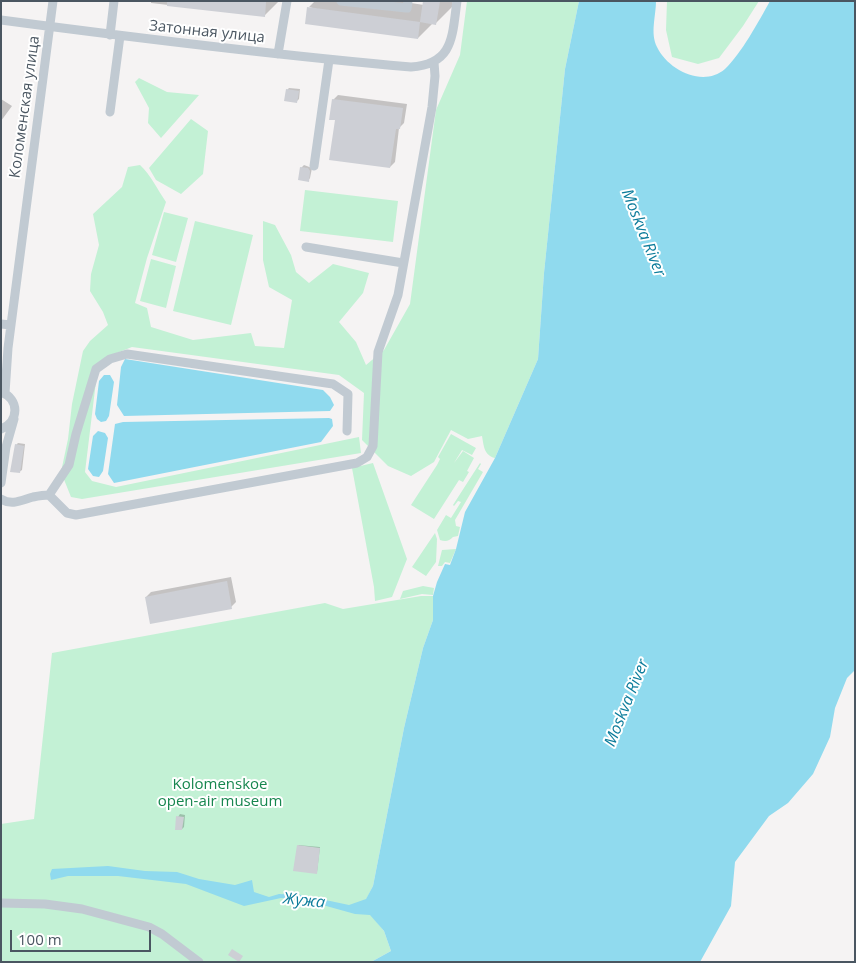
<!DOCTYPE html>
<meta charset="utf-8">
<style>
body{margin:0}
#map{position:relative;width:856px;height:963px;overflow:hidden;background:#f5f3f3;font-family:"Open Sans",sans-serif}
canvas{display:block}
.frame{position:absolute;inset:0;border:2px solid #4a5661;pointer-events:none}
.scale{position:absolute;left:10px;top:930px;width:141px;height:22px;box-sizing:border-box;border:2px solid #4a5661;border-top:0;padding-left:6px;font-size:15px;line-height:18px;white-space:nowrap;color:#4a5661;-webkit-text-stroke:4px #fff;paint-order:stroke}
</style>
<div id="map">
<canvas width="856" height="963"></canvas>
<div class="frame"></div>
<div class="scale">100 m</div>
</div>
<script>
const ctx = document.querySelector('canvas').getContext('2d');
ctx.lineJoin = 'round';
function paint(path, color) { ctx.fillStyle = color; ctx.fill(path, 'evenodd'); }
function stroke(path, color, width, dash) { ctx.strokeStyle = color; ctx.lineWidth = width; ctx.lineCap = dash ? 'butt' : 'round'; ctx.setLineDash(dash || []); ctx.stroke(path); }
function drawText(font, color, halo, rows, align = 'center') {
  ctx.font = font + ' "Open Sans",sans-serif'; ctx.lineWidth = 4; ctx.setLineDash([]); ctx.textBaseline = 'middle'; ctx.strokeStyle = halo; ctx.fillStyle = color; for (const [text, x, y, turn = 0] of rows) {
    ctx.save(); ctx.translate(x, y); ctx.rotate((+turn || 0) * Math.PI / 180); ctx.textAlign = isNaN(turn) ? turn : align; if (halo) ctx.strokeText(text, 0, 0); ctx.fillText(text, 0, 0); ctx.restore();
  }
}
const green = new Path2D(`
 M467,1h112l-14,68 -21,204 -6,86 -43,99c-11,-3 -11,-11 -13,-22l-14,3 -17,-9 -17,32 -23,14 -23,-10 -26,-26 2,-47 -25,-18 -207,-28 -23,9 -12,17 -12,99 7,9 24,6 243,-50 2,16 -279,46 -11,-2 -10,-25 7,-33 4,-35 11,-53 7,-10 18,-16 -5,-13 -13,-21 1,-17 8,-29 -6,-31 29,-27 6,-20 12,-2c11,10 17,24 26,37l-19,56 -12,45 12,5 4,19 42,13 58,-7 4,13 29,2 8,-48 -23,-13 -6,-27v-39l12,4 16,30 5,17 13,11 24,-19 36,9 -6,20 -24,29 17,20 10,23 18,-15 26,-46 26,-194 24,-55z
 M667,1h92l-16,25 -24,32 -21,6 -26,-7 -6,-27z
 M139,78l28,14 32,3 -38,43 -13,-15 1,-15 -14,-26z
 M191,119l17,12 -5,43 -22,20 -25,-14 -7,-12z
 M305,190l93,11 -5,41 -93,-11z
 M164,212l24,6 -12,44 -24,-7z
 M195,221l58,14 -22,90 -58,-14z
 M151,259l25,7 -10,42 -26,-7z
 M451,434l25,14 -4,7 -10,-5 -8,13 9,-12 11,7 -7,13 2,1 -6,10 -4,-2 -25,39 -23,-14 26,-40 3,-6 -2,-2z
 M373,463l34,96 -15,38 -17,4 -1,-14 -22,-119z
 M480,463l1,1 -3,5 5,3 -28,48 1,6 4,1 -2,9 -5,1c-4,4 -7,5 -13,3l-3,-10 9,-15 5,3 10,-16 -3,-1 -4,5 -1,-1z
 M435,533l2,6 -1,23 -10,14 -14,-9z
 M456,549l-6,14 -5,-1 -3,4h-4l4,-16z
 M423,586l11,2 -1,7 -11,-1 -22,5 3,-8z
 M421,596h12v24l-10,28 -19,80 -31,158 -7,14 5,15 13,16 7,20 -20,11h-370v-138l33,-5 18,-166 273,-50 18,6z`);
const water = new Path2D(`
 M579,1h77c0,15 -6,32 1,46 11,23 46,41 68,22 16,-15 34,-48 45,-68h85v669l-8,8 -12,30 -5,29 -17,37 -25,29 -19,13 -34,46 -4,44 -31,56h-329l20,-11 -7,-20 -14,-16 -15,-1 -54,-15 -20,-1 -37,8 -58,-22 -68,-8h-50l-17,4 -1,-6 2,-5 56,-3 37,5 32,1 22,7 36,6 17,-5 2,12 15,5 10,-3 23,1 47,10 17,-6 7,-13 31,-158 19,-80 10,-28v-24l4,-14 8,-18 5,1 6,-16 9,-37 30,-54 43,-99 6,-86 21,-204z
 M125,359l198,31 7,7 4,8 -4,6 -206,5 -7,-11 4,-38z
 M104,375h6l4,7 -5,34 -3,5 -5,1 -4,-3 -2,-5 4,-33z
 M329,418l3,1 1,7 -12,16 -207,41 -6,-9 7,-50 8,-2z
 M98,431l7,2 3,5 -5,33 -4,6 -6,-1 -5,-7 5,-33z`);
const shadow = new Path2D(`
 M151,1h128l-15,15 -113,-13z
 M315,1h83l26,4 1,-4h28l-1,6 -16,16h-3l-15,15 -109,-31z
 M289,88l11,1 -1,10 -2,2 -10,-11z
 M338,95l69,9 -3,19 -5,5 -4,34 -5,5 -54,-48 -3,-19z
 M1,99l11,7 -11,15z
 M304,165l8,3 -2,10 -2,3 -7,-13z
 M18,443l7,1 -3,26 -3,2 -3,-27z
 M231,577l5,25 -5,5 -85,-10 5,-5z
 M180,814l5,1 -1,12 -2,2 -4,-12z
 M298,845l22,2 -3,25z
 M58,935l2,8 -2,2 -11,-6 2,-2z`);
const building = new Path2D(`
 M167,1h93l6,1 -1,15 -98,-11z
 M423,1h17l-4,24 -16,-3z
 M307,7l113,15 -2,17 -113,-15z
 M286,89l13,2 -2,12 -13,-2z
 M332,99l71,9 -3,21h-4l-6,39 -61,-8 6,-40h-6z
 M300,167l8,1 2,3 -1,11 -11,-2z
 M15,444l9,2 -4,27 -10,-1z
 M227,581l5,28 -82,15 -5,-27z
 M176,816l8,1 -2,13h-7z
 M297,845l23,3 -3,26 -24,-3z
 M56,936l2,10 -10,3 -2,-10z
 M232,949l11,7 -4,6 -11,-7z`);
const minor = new Path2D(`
 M341,1l66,7 1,-7
 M1,20c136,18 273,35 410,47 43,-3 41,-31 46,-66
 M110,35l4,-34
 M278,54l9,-53
 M110,112l10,-76
 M314,166l15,-106
 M306,247l97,16
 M1,324l10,1
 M1,392c19,7 18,30 0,37
 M5,393l3,-45 45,-347
 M347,431l1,-37 -15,-10 -206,-30 -17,5 -14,10 -20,65 -7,31 -20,30 18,18 9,2 281,-52 10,-6 6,-11 5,-94 20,-57 34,-188 3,-31 -1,-14
 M1,483l5,-36 8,-28
 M1,499c11,7 21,1 32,-2 5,-1 11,-2 16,-2
 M1,903l44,1 37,5 67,18 13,7 37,28`);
const streetNames = [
 ["Затонная улица",207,32,6],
 ["Коломенская улица",25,107,-82]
];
const parkNames = [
 ["Kolomenskoe",220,785],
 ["open-air museum",220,802]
];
const waterNames = [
 ["Moskva River",643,233,68],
 ["Moskva River",627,703,-68],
 ["Жужа",304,901,6]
];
paint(green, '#c3f1d5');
paint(water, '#90daee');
paint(shadow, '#0003');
paint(building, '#cdcfd5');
stroke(minor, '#c1cad2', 9);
drawText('15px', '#4a5661', '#fff', streetNames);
drawText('15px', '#17864f', '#fff', parkNames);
drawText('italic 16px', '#0c7c9b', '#fff', waterNames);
</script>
